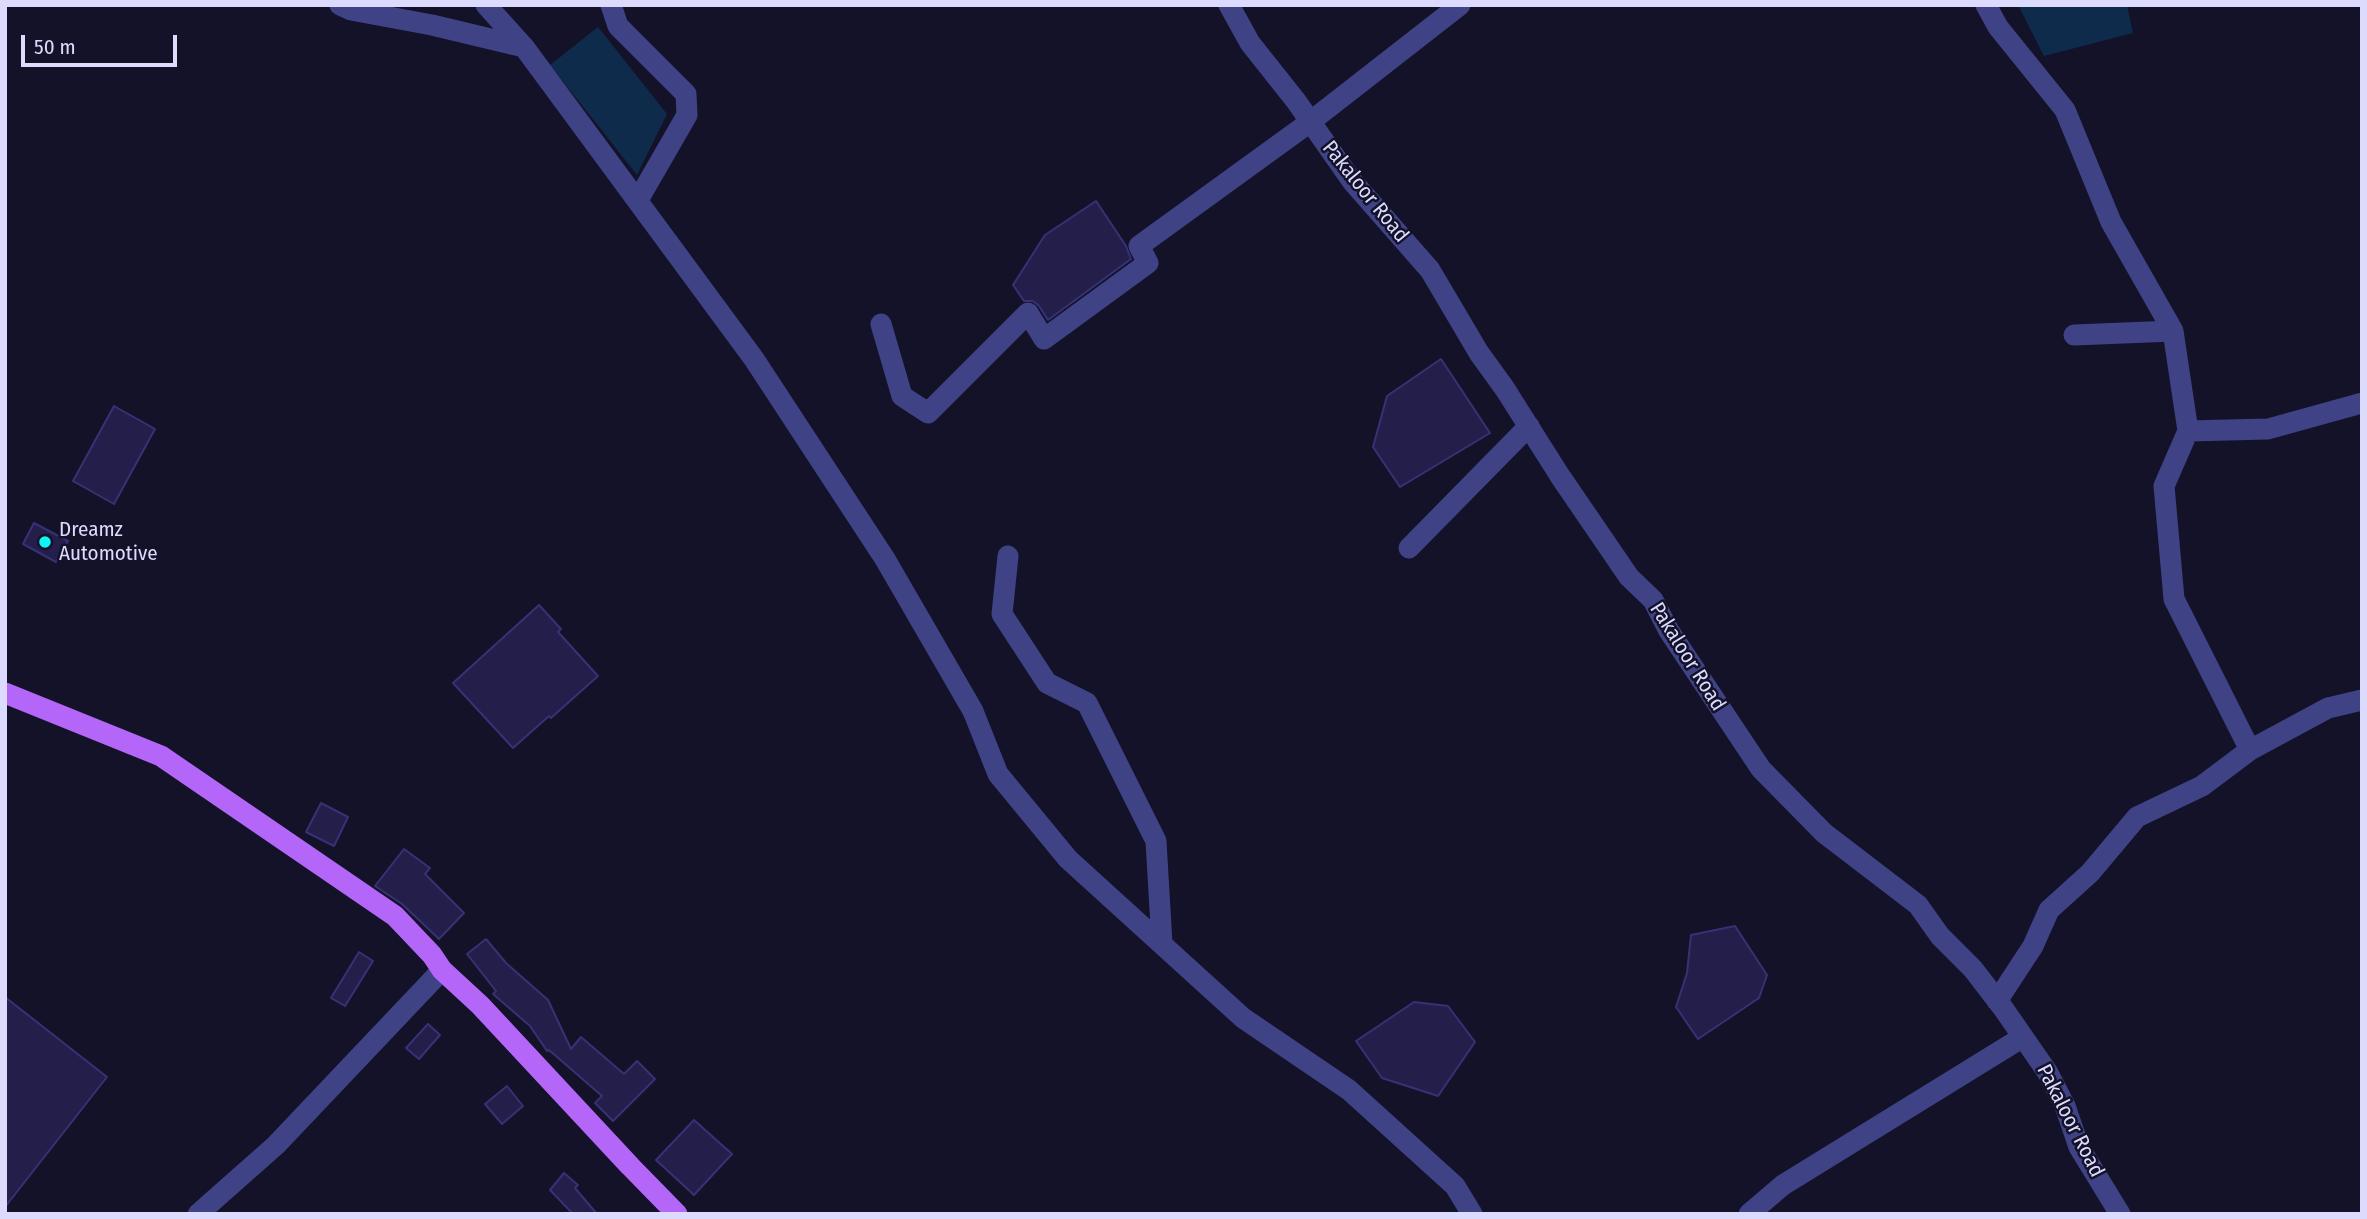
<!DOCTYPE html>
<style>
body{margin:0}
#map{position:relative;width:2367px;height:1219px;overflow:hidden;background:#131229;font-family:"Fira Sans Condensed",sans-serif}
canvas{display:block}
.frame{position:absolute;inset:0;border:7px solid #dcdbfe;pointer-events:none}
.scale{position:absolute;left:21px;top:35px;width:156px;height:32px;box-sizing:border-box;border:4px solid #dcdbfe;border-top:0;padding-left:9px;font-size:21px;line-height:24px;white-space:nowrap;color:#dcdbfe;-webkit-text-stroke:5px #131229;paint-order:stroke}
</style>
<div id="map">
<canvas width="2367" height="1219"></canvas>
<div class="frame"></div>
<div class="scale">50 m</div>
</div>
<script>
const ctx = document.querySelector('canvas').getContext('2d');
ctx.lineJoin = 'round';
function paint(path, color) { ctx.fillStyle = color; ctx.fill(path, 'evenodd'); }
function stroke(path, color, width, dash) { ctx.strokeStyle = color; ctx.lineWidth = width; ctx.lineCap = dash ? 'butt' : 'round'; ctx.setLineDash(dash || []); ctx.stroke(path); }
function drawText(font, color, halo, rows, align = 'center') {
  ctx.font = font + ' "Fira Sans Condensed",sans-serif'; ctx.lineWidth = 5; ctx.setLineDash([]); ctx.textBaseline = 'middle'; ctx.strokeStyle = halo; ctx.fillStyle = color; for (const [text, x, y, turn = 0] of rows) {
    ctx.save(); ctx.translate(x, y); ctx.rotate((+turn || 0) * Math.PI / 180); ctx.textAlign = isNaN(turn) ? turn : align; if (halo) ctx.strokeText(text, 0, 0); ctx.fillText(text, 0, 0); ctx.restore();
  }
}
const water = new Path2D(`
 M2018,5h109l6,28 -89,23z
 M598,27l69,87 -30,61 -87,-110z`);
const building = new Path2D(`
 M1096,201l30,45 5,13 -83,61 -9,-14 -6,-5h-9l-11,-16 32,-50z
 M1441,359l49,74 -90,54 -27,-40 14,-51z
 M114,406l41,23 -41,75 -41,-23z
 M34,523l34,18 -12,21 -33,-18z
 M539,605l22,24 -3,3 40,44 -47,42 -2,-2 -36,32 -60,-65z
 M321,803l27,14 -14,29 -28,-14z
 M404,849l26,19 -5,6 39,39 -25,26 -37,-35 -27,-18z
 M1735,926l32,49 -8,23 -61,41 -22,-32 11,-34 4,-38z
 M486,939l20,24 42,37 23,49 10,-12 43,37 13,-13 18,18 -42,42 -18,-18 7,-7 -53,-46 -2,1 -17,-25 -37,-32 3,-3 -29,-37z
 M359,952l14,9 -28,45 -14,-8z
 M5,997l102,80 -102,130z
 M1414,1002l34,4 27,36 -37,54 -56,-18 -26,-37z
 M428,1024l12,11 -21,24 -13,-11z
 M507,1086l16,20 -21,18 -17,-20z
 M694,1120l38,34 -38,41 -38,-35z
 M564,1173l14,12 -3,3 22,26h-24l-23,-24z`);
const minor = new Path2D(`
 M340,5l11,5 81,15 92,22 230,312 131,200 88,152 25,63 70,85 175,159 106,72 106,96 17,28
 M486,5l38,42
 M611,5l7,21 68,68 1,21 -49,85
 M1229,5l21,38 46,58 56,80 78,89 49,83 26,36 55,87 69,101 24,23 16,31 92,138 63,64 94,72 22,31 33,33 30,39 45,65 17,33 14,41 41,67
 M1986,5l12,22 67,83 46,112 62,109
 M881,324l21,72 26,17 100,-100 16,26 104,-76 -9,-17 171,-124 150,-117
 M2074,335l99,-4 15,100 80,-2 94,-26
 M2188,431l-24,55 10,113 76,151
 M1409,548l120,-122
 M1008,556l-6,58 45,69 40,20 69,138 6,103
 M1997,1001l36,-55 16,-36 41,-37 47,-56 65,-31 48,-36 78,-42 34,-8
 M198,1214l78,-69 166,-175
 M1749,1214l34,-29 240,-148`);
const major = new Path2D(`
 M5,693l156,63 234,160 37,39 10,15 38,35 150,161 47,48`);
const markers = [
 [45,542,7,"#0ff6f6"]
];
const streetNames = [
 ["Pakaloor Road",1365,192,51],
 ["Pakaloor Road",1687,657,58],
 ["Pakaloor Road",2070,1121,63]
];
const poiNames = [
 ["Dreamz",59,530],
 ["Automotive",59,554]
];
paint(water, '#0f2b4b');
paint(building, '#231e4a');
stroke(building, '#383175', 2);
stroke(minor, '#3f4386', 21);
stroke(major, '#b466f9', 21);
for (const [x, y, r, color] of markers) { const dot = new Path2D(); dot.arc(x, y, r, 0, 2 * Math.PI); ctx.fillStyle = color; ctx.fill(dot); stroke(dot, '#131229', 2.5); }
drawText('21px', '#dcdbfe', '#131229', streetNames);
drawText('21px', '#dcdbfe', '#131229', poiNames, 'left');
</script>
